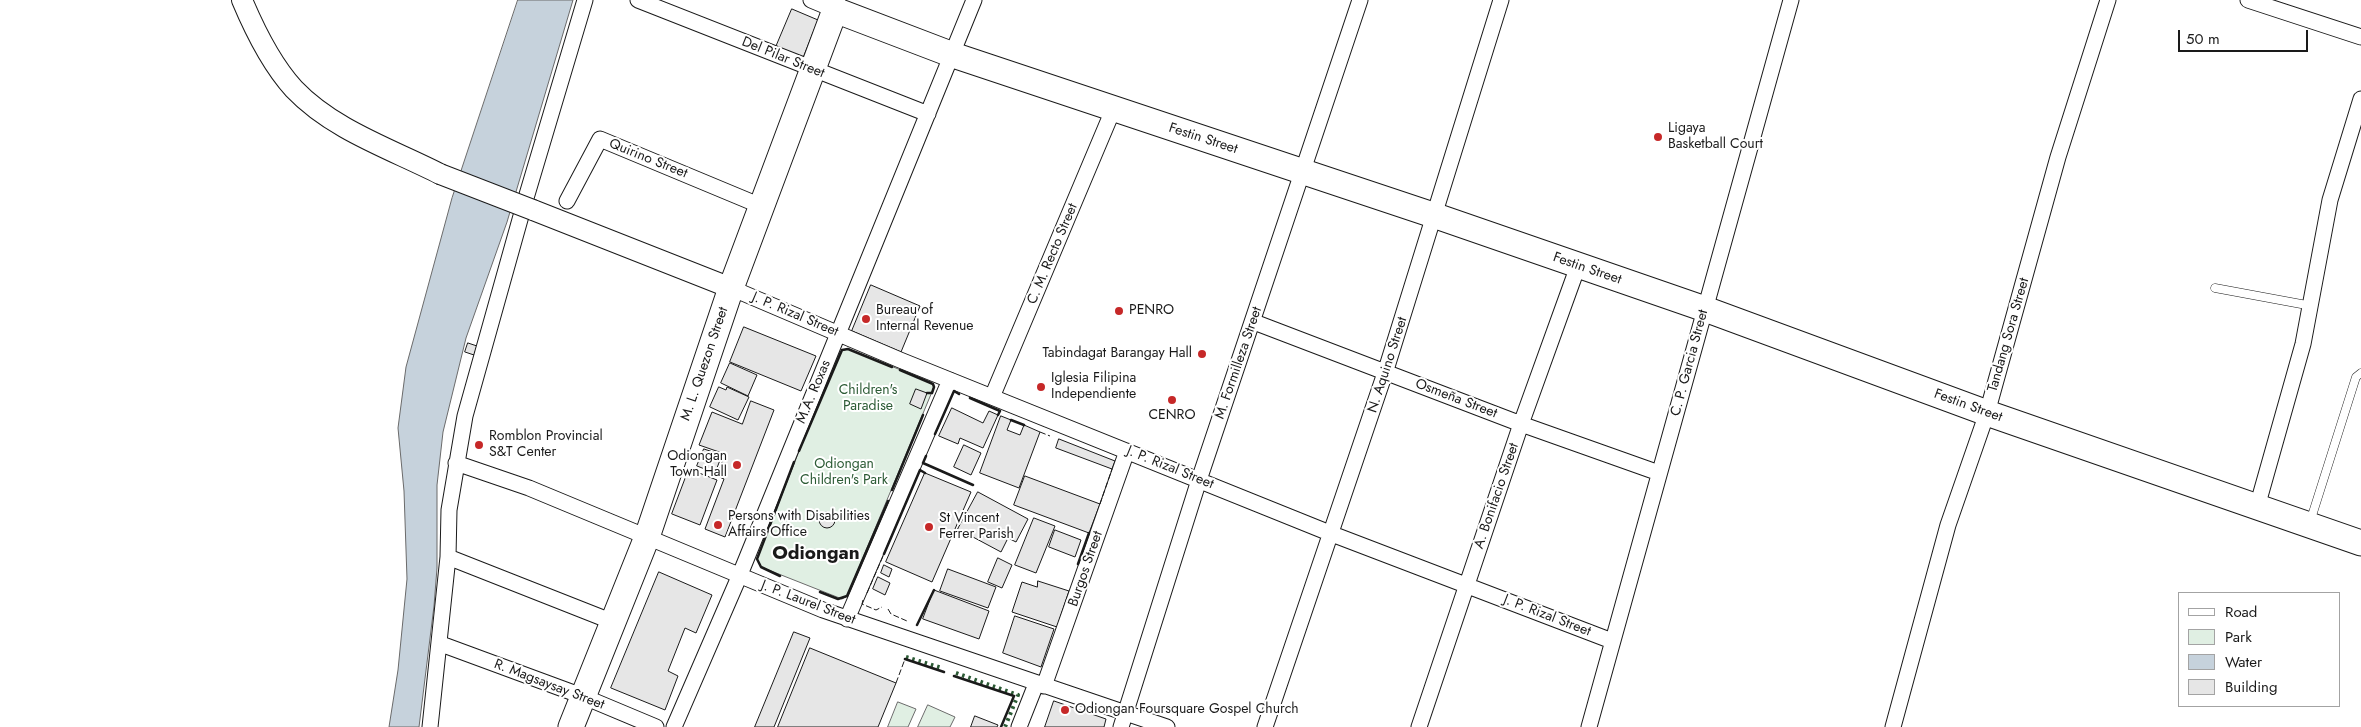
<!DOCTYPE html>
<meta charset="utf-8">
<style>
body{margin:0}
#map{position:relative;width:2361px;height:727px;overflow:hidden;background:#fff;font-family:Jost,sans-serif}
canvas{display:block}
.legend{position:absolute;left:2178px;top:592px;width:162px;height:115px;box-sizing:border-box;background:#fff;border:1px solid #a3a3a3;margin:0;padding:6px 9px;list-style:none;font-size:15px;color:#1a1a1a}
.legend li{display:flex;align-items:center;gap:10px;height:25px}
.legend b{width:25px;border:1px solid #a3a3a3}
.scale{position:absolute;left:2178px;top:30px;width:130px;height:22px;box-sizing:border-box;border:2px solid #1a1a1a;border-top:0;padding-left:6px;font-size:15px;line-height:18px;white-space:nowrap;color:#1a1a1a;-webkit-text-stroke:4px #fff;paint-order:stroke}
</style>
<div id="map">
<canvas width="2361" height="727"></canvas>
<ul class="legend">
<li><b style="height:6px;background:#fff"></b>Road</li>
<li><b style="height:14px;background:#e0efe3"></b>Park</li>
<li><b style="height:14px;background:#c6d2dc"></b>Water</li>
<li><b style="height:14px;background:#e6e6e6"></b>Building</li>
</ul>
<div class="scale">50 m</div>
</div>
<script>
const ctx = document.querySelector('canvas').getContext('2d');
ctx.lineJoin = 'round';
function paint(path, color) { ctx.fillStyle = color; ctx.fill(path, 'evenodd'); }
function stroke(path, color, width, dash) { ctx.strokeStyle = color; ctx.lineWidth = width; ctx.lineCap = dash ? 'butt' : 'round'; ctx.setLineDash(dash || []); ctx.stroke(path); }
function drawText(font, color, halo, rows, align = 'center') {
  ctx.font = font + ' Jost,sans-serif'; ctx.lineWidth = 4; ctx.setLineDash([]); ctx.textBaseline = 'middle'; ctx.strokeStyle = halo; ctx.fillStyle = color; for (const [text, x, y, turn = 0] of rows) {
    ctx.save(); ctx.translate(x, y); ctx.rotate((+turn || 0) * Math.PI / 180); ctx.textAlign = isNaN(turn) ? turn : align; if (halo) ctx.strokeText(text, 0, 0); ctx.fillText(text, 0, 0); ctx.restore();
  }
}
const green = new Path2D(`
 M848,349l83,33 3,5 -87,209 -5,3 -81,-32 -4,-8 42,-108 41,-99z
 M898,702l18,7 -8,18h-20z
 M928,705l27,12 -5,10h-32z`);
const water = new Path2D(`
 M518,0h55l-66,222 -41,116 -23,94 -6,53v83l-3,38 -15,121h-30l9,-57 9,-91 -3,-88 -6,-63 8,-61 46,-169z`);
const building = new Path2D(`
 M792,9l26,11 -15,38 -27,-11z
 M871,285l49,21 -19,46 -49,-21z
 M744,327l72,29 -15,35 -71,-29z
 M468,343l9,3 -3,9 -9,-3z
 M730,363l27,12 -9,21 -27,-13z
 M719,387l7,3 1,-3 22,10 -11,23 -28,-13z
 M916,389l11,4 -6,16 -11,-5z
 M751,401l23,9 -49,127 -20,-8 19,-50 -7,-3 8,-22 -26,-9 13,-33 30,12z
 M952,408l31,15 6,-12 9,4 -15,33 -23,-10 -2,6 -19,-8z
 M1001,416l10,4 -4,10 13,5 4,-10 16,7 -21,56 -39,-15z
 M1059,439l56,22 -3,8 -56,-21z
 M964,445l17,8 -10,22 -17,-8z
 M704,449l18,6 -7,18 -18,-7z
 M689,469l28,11 -17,45 -28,-11z
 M925,473l46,19 -39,90 -46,-20z
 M1025,476l75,28 -11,29 -75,-28z
 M978,492l50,27 -12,23 -8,-4 -7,14 -43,-23z
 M819 520a8 8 0 1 1 16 0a8 8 0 1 1-16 0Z
 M1034,518l21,8 -19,47 -21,-8z
 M1055,530l26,10 -6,17 -26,-10z
 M998,558l14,7 -10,23 -14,-6z
 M884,565l8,4 -3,8 -8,-4z
 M948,569l48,18 -8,21 -48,-17z
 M659,572l53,23 -16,38 -11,-5 -17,43 10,5 -13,34 -54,-22z
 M878,577l12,6 -5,12 -12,-6z
 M1038,581l31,10 -12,36 -45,-15 10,-30 15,5z
 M934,590l55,21 -10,28 -56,-20z
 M1015,616l39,13 -13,38 -38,-14z
 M794,632l16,6 -36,89h-19z
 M810,648l86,35 -18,44h-100z
 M1054,701l52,18 -2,8h-59z
 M975,716l23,9 -1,2h-26z`);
const service = new Path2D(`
 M2215,288l97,18
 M2310,522l46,-145 5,-4`);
const minor = new Path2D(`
 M638,0l290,114
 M811,0l24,10 3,-7
 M2248,0l113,37
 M567,201l33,-62 161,67
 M731,288l169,72 432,174 280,107
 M1254,322l267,102 138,49
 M992,397l121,-287
 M456,463l73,25 294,122 344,117
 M2257,507l46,-163 27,-144 31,-101
 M448,557l165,65
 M847,619l103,-239
 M441,644l141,52 74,31
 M1044,686l83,-235
 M430,727l18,-170 1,-47 16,-94 61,-218 59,-198
 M674,727l65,-150 235,-577
 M1019,727l17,-43
 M1121,727l78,-247 161,-480
 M1265,727l120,-354 116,-373
 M1419,727l102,-303 57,-158
 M1589,727l202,-727
 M1893,727l55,-202 39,-112 71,-256 50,-157`);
const tertiary = new Path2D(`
 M242,0c13,31 29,64 52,89 39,41 97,60 146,85
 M533,210l198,78`);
const primary = new Path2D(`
 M571,727l76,-190 84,-249 104,-278 118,45 483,161 269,93 282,104 374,130`);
const tertiaryBridge = new Path2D(`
 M440,174l93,36`);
const hedge = new Path2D(`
 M906,657l36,11
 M956,673l62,22 -13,32`);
const fence = new Path2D(`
 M1040,432l10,4
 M1100,504l12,-35
 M867,593l17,-39
 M863,600l-1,4 14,6 6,-3
 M888,609l3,5 16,7
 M896,683l9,-24`);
const wall = new Path2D(`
 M900,370l33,14 1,3 -2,6h-5
 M970,398l30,13 -2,4
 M1011,420l13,5
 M935,434l19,-43 5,3
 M799,451l43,-101 6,-1 44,18
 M926,456l-3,7 50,22
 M892,490l31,-75
 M884,554l36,-84 5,3
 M1078,564l11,-31
 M780,576l-19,-9 -4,-8 37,-97
 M820,592l18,7 9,-3 41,-95
 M917,625l17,-35
 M905,659l39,13
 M954,676l60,20 -13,31`);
const markers = [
 [1658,137,5,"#c62828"],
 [1119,311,5,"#c62828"],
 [866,319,5,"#c62828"],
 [1202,354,5,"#c62828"],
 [1041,387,5,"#c62828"],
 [1172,400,5,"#c62828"],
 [479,445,5,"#c62828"],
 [737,465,5,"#c62828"],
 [718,525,5,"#c62828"],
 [929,527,5,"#c62828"],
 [1065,710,5,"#c62828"]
];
const streetNames = [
 ["Del Pilar Street",783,58,22],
 ["Festin Street",1203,139,18],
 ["Quirino Street",648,159,22],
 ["C. M. Recto Street",1053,254,-67],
 ["Festin Street",1587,269,19],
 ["J. P. Rizal Street",795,315,23],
 ["Tandang Sora Street",2009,335,-74],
 ["M. Formilleza Street",1239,363,-71],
 ["C. P. Garcia Street",1690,363,-75],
 ["M. L. Quezon Street",705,364,-71],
 ["N. Aquino Street",1388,365,-72],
 ["M.A. Roxas",814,392,-67],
 ["Osmeña Street",1456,399,21],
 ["Festin Street",1968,406,20],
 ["J. P. Rizal Street",1170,468,22],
 ["A. Bonifacio Street",1497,496,-71],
 ["Burgos Street",1086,569,-71],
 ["J. P. Laurel Street",808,603,21],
 ["J. P. Rizal Street",1547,616,21],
 ["R. Magsaysay Street",549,685,21]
];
const poiNames = [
 ["Ligaya",1668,129],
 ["Basketball Court",1668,145],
 ["Bureau of",876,311],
 ["Internal Revenue",876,327],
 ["PENRO",1129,311],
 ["Tabindagat Barangay Hall",1192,354,"right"],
 ["Iglesia Filipina",1051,379],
 ["Independiente",1051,395],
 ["CENRO",1172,416,"center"],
 ["Romblon Provincial",489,437],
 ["S&T Center",489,453],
 ["Odiongan",727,457,"right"],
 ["Town Hall",727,473,"right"],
 ["Persons with Disabilities",728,517],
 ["Affairs Office",728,533],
 ["St Vincent",939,519],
 ["Ferrer Parish",939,535],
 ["Odiongan Foursquare Gospel Church",1075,710]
];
const parkNames = [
 ["Children's",868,391],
 ["Paradise",868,407],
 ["Odiongan",844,465],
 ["Children's Park",844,481]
];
const districtNames = [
 ["Odiongan",816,554]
];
paint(green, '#e0efe3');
stroke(green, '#6a6a6a', 1);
paint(water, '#c6d2dc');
stroke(water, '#6a6a6a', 1);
paint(building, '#e6e6e6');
stroke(building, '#1a1a1a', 1);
stroke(service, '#1a1a1a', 9);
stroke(minor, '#1a1a1a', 17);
stroke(tertiary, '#1a1a1a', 22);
stroke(primary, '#1a1a1a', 27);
stroke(service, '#fff', 8);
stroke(minor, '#fff', 15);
stroke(tertiary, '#fff', 20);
stroke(primary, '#fff', 25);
stroke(tertiaryBridge, '#1a1a1a', 22, []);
stroke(tertiaryBridge, '#fff', 20);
stroke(hedge, '#2b5a34', 4, [2.5, 4]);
stroke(fence, '#1a1a1a', 1, [6, 2.5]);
stroke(wall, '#1a1a1a', 2.5);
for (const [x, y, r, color] of markers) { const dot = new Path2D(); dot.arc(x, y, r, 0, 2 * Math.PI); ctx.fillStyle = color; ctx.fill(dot); stroke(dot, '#fff', 2); }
drawText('14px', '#1a1a1a', '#fff', streetNames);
drawText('14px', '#1a1a1a', '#fff', poiNames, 'left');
drawText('14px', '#2b5a34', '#fff', parkNames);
drawText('bold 19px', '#1a1a1a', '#fff', districtNames);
</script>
